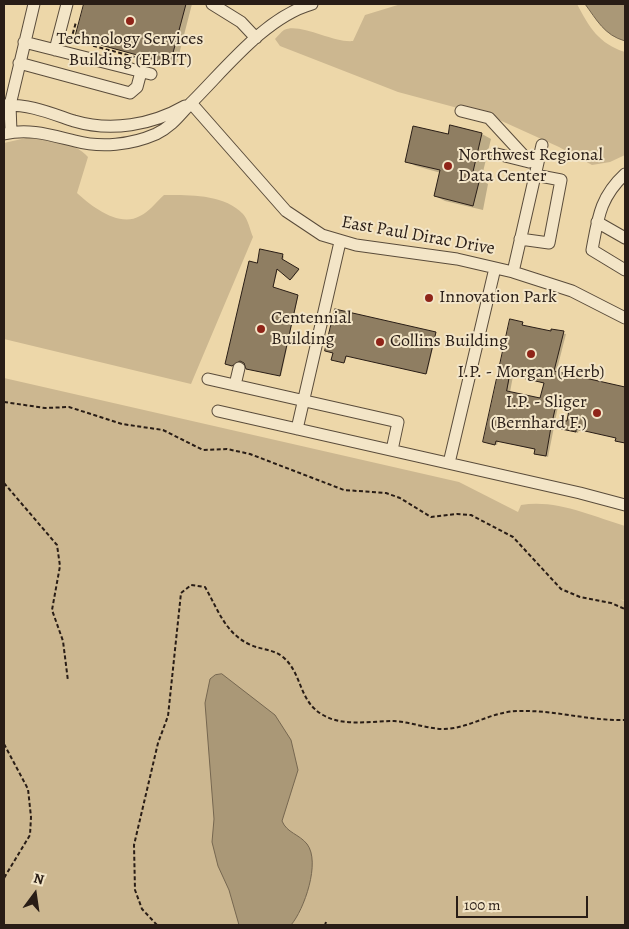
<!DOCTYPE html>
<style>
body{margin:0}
#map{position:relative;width:629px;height:929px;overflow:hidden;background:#edd7a9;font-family:Alegreya,serif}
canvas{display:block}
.frame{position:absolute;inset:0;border:5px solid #291d16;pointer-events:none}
.north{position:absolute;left:10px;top:869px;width:50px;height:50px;-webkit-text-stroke:4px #f3e5c7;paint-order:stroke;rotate:14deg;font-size:14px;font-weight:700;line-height:20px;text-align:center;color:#291d16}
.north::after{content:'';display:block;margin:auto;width:18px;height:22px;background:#291d16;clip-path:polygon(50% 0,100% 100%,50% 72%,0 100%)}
.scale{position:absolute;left:456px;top:896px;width:132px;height:22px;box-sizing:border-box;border:2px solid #291d16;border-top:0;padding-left:6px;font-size:15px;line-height:18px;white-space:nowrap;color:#291d16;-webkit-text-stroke:4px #f3e5c7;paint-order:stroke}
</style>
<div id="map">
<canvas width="629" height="929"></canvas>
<div class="frame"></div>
<div class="north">N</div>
<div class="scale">100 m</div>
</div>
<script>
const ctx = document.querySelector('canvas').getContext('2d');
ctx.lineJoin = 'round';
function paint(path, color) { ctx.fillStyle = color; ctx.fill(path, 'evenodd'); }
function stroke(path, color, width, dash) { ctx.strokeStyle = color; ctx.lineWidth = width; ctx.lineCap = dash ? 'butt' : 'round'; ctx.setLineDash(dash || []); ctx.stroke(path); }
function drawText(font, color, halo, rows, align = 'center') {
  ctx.font = font + ' Alegreya,serif'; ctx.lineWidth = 4; ctx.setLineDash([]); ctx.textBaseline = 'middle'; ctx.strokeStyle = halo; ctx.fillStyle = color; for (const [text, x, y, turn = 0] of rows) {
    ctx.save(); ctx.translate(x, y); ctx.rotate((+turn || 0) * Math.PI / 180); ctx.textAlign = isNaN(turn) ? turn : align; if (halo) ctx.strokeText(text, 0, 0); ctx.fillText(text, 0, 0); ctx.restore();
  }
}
const green = new Path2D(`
 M401,4h176c12,23 22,40 48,48v103l-15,7 -18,3 -33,-18 -64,-29 -97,-26 -118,-46 -5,-7c3,-3 6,-7 9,-9 15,-8 49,13 69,11l12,-26z
 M26,138c19,1 49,3 62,19l-11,36c14,13 42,35 63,23 9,-4 16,-14 24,-21 25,0 60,-1 79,19 5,5 7,16 10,23l-62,147 -187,-45v-196z
 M4,378l455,104 59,30 3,-7c35,-6 71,11 104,21v75l-5,-2 5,3v323h-621z`);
const water = new Path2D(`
 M585,4h40v37c-21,-6 -28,-21 -40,-37z
 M222,674l53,41 16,25 7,30 -16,51c5,12 17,13 25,23 14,18 -3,66 -16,81h-52l-10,-35 -11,-24 -6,-24 2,-23 -9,-116 5,-24 5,-4z`);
const shadow = new Path2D(`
 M86,4h106l-16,62 -99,-29z
 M482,134l9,5 -10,41 7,4 -5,26 -38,-9 -10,-5 6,-23 -25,-7 -10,-5 43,-26z
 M284,256l-1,4 16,10 -7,9 -14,-11 -5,21 25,8 -17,79 -32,-7 -7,-9 -8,5 -8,-2 32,-98z
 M522,323l2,4 42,7 -10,39 69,16v54l-6,-1 -2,-4 -38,-9 -1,4 -24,-6 -6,30 -10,-2 -2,-5 -38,-9 -1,4 -12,-3zM513,376l32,7 -4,16 -31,-7zM559,402l13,3 -4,17 -13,-1z
 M436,334l-9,40 -80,-19 -2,7 -11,-2v-8z`);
const building = new Path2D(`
 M84,4h102l-16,60 -95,-26z
 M450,125l32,8 -10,43 8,2 -7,28 -39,-10 6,-26 -35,-8 8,-36 35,8z
 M260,249l23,5 -1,5 17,10 -9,11 -13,-11 -4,18 25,8 -18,81 -34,-7 -2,-6 -4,-2 -8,5 -7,-2 24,-103 8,2z
 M335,309l101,23 -10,42 -80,-18 -2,7 -13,-3 2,-7 -8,-2z
 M510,319l13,3 -1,3 29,6v-2l13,2 -10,40 71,16v56l-10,-2 1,-3 -40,-9v3l-25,-5 -5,29 -12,-2 1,-5 -39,-8 -1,4 -12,-3zM510,375l34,8 -4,15 -33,-7zM557,402l13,2 -3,17 -14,-1z`);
const path = new Path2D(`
 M68,39l78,21
 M71,40l5,-18
 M4,402l41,6 24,-1 53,17 41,6 40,20 24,-1 23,5 94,36 42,3 14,5 31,19 26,-3 14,1 42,22 48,52 19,8 31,6 14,6
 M4,483l53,62 3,21 -8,44 11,31 5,40
 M4,744l24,45 3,28 -1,18 -26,43
 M157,925l-15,-16 -7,-19 -1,-45 24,-102 10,-27 13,-123 10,-8 14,2c13,22 20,47 46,58 11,5 22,4 32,12 20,17 15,44 40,58 20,12 48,6 71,6 20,1 39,11 60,7 22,-4 42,-17 65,-17 36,-1 70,10 106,9
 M325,925l1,-3`);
const minor = new Path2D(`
 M212,4l29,18 15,16
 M24,42l127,32
 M55,50l12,-46
 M19,63l111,30 7,-6 4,-15
 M191,103l95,108 36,24 34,10 101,14 56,13 59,19 53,27
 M4,105c25,-1 46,8 70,16 37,11 78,4 111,-15
 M461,111l28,7 35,38 1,5
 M11,132l-1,-27 24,-101
 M4,134c25,-6 46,1 71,7 26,7 56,4 81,-7 17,-8 25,-21 37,-33 33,-33 73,-84 119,-97
 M497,154l32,8
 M625,174c-25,23 -27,44 -33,76l33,20
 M597,222l28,16
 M520,239l29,4 12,-63 -26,-5
 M513,272l29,-127
 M208,379l190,43 -6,28
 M235,385l4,-17
 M218,411l362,82 45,12
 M297,429l43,-187
 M449,463l46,-195`);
const markers = [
 [130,21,5,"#8f2418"],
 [448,166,5,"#8f2418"],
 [429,298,5,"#8f2418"],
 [261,329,5,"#8f2418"],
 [380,342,5,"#8f2418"],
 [531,354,5,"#8f2418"],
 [597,413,5,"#8f2418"]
];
const poiNames = [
 ["Technology Services",130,40,"center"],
 ["Building (ELBIT)",130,61,"center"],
 ["Northwest Regional",458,156],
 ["Data Center",458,177],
 ["Innovation Park",439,298],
 ["Centennial",271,319],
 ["Building",271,340],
 ["Collins Building",390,342],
 ["I.P. - Morgan (Herb)",531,373,"center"],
 ["I.P. - Sliger",587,403,"right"],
 ["(Bernhard F.)",587,424,"right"]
];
const streetNames = [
 ["East Paul Dirac Drive",418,236,10]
];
paint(green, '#ccb790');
paint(water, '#aa9877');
stroke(water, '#766750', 1);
paint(shadow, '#0003');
paint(building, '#8f7e62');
stroke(building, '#291d16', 1);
stroke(minor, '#5a4c3b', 13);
stroke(path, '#291d16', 2, [4, 2.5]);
stroke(minor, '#f3e5c7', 11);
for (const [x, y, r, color] of markers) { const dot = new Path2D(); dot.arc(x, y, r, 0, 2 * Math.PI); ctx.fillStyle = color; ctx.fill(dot); stroke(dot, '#f3e5c7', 2); }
drawText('18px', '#291d16', '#f3e5c7', poiNames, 'left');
drawText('18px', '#291d16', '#f3e5c7', streetNames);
</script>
